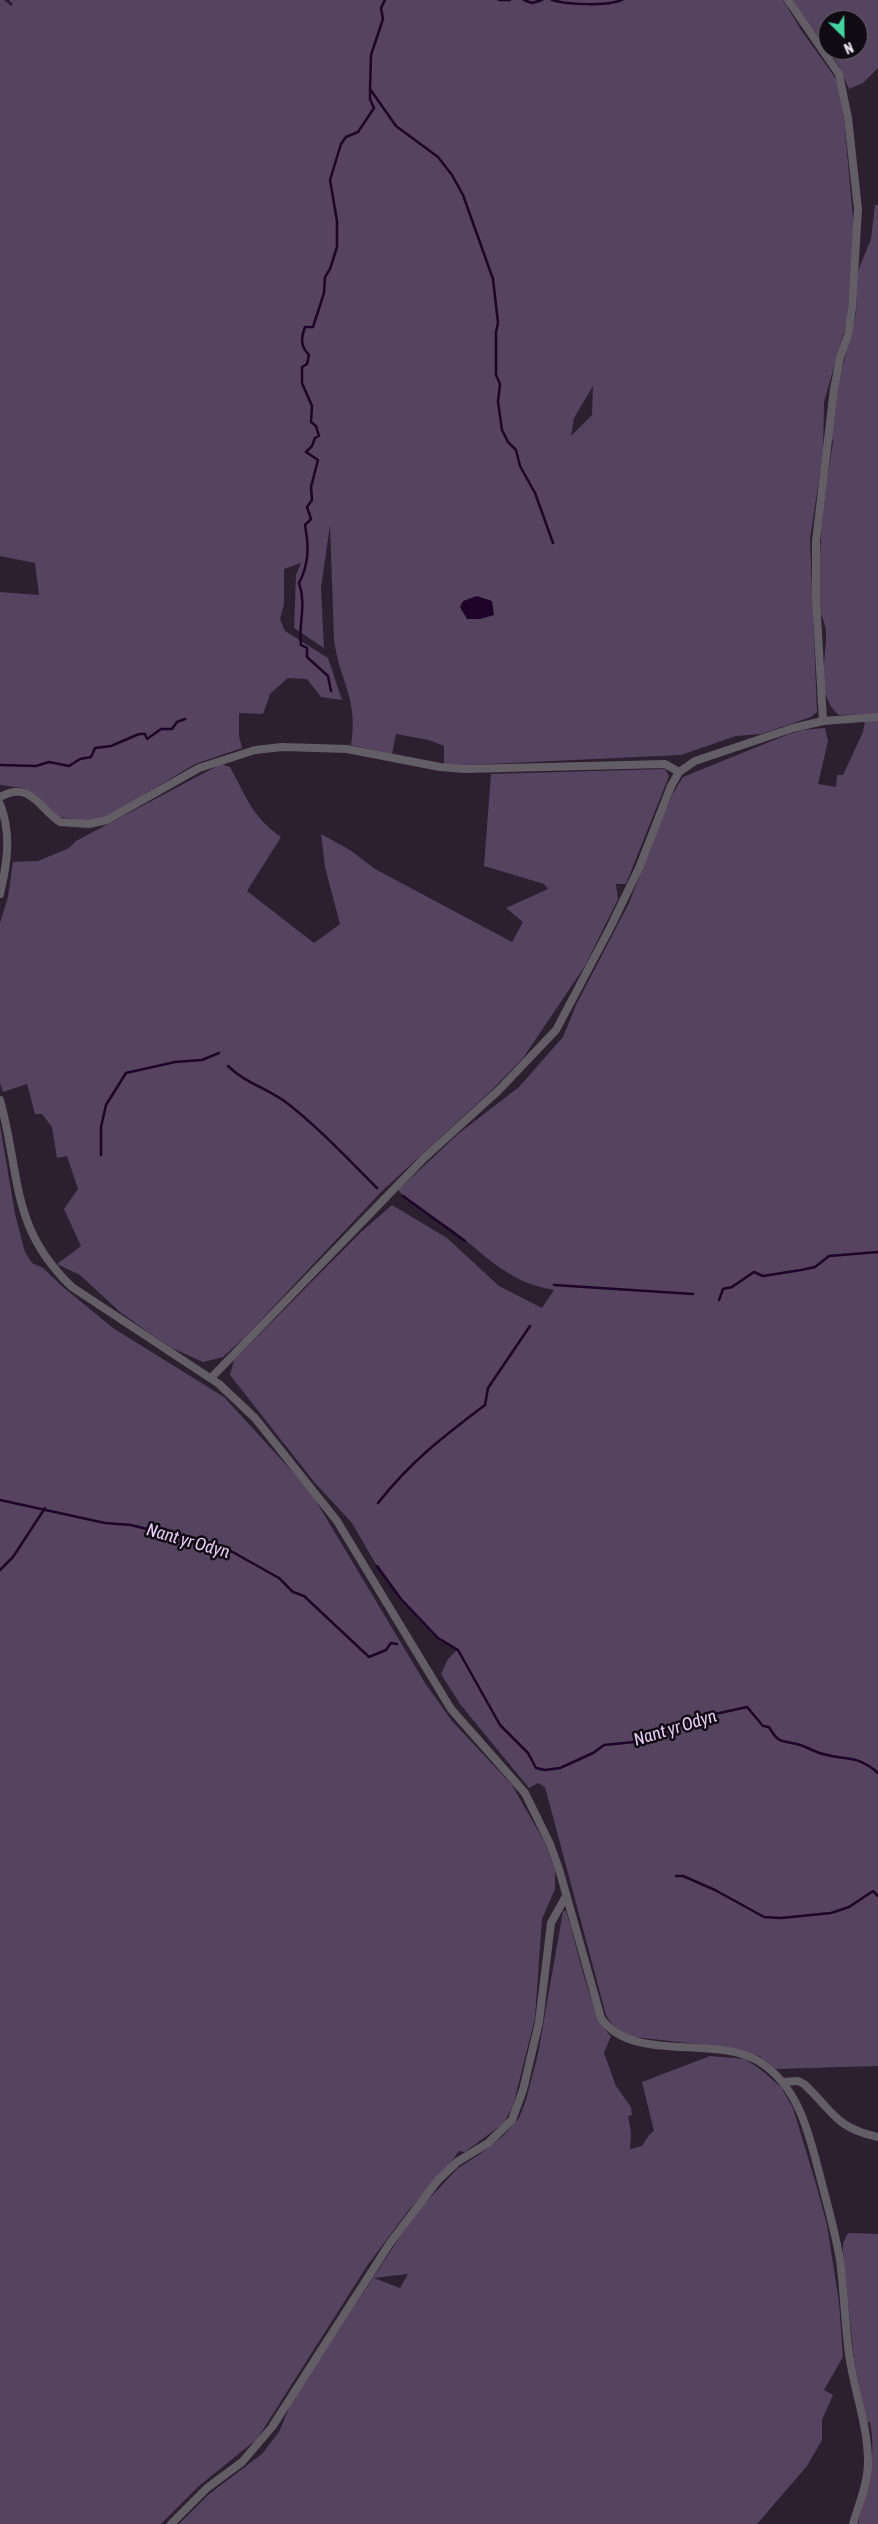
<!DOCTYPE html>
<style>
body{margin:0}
#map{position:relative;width:878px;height:2524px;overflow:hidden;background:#2b1f30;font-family:"Asap Condensed",sans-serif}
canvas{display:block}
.north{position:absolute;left:818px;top:10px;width:50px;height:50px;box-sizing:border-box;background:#100b13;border:1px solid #67616b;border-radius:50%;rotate:157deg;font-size:14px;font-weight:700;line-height:20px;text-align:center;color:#eae2ee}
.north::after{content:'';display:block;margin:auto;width:18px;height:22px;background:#43d4a0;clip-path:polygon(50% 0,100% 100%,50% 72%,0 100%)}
</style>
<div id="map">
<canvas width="878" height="2524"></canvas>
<div class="north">N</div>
</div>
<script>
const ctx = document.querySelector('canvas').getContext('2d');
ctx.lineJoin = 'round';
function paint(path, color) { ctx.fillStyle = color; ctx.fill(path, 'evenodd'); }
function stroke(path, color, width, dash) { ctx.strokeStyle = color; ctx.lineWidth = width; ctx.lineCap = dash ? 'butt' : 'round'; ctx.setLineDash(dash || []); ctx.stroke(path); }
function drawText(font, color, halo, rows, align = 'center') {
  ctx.font = font + ' "Asap Condensed",sans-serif'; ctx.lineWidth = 5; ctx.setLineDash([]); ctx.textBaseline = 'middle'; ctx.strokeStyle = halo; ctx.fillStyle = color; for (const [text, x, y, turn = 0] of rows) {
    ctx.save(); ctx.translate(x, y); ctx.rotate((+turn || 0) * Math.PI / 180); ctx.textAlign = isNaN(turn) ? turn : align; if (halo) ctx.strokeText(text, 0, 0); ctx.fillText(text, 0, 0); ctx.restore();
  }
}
const green = new Path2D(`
 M0,0h4l7,6 2,-2 -4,-4h774l18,30 36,50 7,39 10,110 -7,92 -23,81 -1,51 -13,86 7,173 -6,5 -50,17 -25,2 -55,19 -213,10 -24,-1v-18l-15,-6 -33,-6 -4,20 -41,-9c8,-47 -12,-64 -17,-106l-4,-114 -9,63 3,60 -30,-20 2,-53 5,-12 -17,6v35l-4,15 5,12 43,27 14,42 -21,-3 -14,-18 -19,-1 -18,16 -7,20 -24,-1v23l3,12 -47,16 -90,54 -16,3 -30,-4 -22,-21 -14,-8 -23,-3v-193l39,3 -4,-32 -35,-7zM593,386l-1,29 -21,21 3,-18z
 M792,0h86v68l-15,15 -14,6 -10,-23 -11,-16h30v-30h-30v30z
 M875,205h3v509l-39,1c-25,-21 -12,-56 -13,-83 0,-6 -3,-12 -5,-18 -1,-8 -1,-16 -1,-23 -2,-51 5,-99 13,-149l-2,-6 4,-39 21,-83 2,-43 13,-32z
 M865,721h13v1345l-102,3 -17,-13 -35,-9 -90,-10c-15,-4 -21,-10 -28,-22l-61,-228 -7,-4 -9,5 -69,-84 -19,-30 7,-15 9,-9 -19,-12 -37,-39 -24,-33 -25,-43 -37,-40 -85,-108 4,-15 127,-128 31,-27 55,33 52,48 43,22 12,-18c-49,-8 -69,-37 -107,-64 -17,-11 -35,-20 -49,-36l60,-56 61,-47 44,-50 13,-32 53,-102 28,-72 16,-38 10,-16 106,-43 14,-4 22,-2 3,13 -10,43 18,3 1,-12h6l20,-43z
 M221,764l9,3c16,29 22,50 51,70l-34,54 67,52 26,-19 -15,-57 -4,-33 29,16 25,19 137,73 11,-20 -17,-14 42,-19 -4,-5 -60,-18 7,-92 174,-5 4,7 -43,108h-10l2,15 -33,67 -62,92 -30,31 -111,102 -138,147 -21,19 -20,5 -31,-14 -24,-16 -28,-20 -40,-37 -23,-11 24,-18 -17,-37 14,-20 -11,-33 -10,2 -5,-31 -10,-13h-7l-8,-30 -24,8 -3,-9v-160l8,-26 5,-35 25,-1 31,-13 7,-7z
 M0,1125l15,89 10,38 7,11 11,5 20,19 50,41 111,69 86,94 115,192 27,38 60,64 33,58 10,27v19l-13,30 -7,99 -22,88 -9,17 -39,29 -6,-1 -13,18 -38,42 -41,55 -110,173 -58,47 -38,38h-161z
 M563,1911h3c10,30 25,107 45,125l-7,17 12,33 15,21 1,8 -4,1 3,16 -1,17 12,-3 7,-11 5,-4 -12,-49 68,-26 35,3 15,10 21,18 12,21 23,76 11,41 12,77 4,55 -19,33 9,5 -11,25v20l-15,26 -50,58h-578l30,-30 53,-40 17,-22 12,-29 114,-174 21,-27 32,-34 22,-14 24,-19 15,-17 7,-18 12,-46zM408,2274l-8,14 -26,-10z
 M848,2233l30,1v290h-20c9,-34 19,-66 12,-102l-3,1 -13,-63 -11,-108v-9z`);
const water = new Path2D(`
 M477,596l15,5 2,14 -14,4h-13l-7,-12 3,-6z`);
const stream = new Path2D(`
 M385,0l-4,8 2,11 -12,36 -1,34 26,37 42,31 14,18 11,20 30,84 5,44 -2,9v43l4,9 -2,18 4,28 6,12 8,8 4,16 15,27 18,50
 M499,0h11
 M524,0l8,3 10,-3
 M552,0c16,5 55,6 70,0
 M331,691l-3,-15 -21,-19v-9l-6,-3c-3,-23 6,-39 -2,-62 10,-19 10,-36 6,-58l6,-6 -4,-12 5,-7 -1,-13 7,-27 -12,-8 6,-6 3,-8 4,-2 -3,-10 -5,-4 1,-16 -10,-23v-16l5,-3 2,-9c-9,-9 -8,-17 -4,-28h8l11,-34 1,-16 5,-8 7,-22v-26l-7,-41 11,-36 5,-7 12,-5 16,-24 -4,-9v-10
 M0,765l36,1 13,-4 20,4 11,-7 11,-2 4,-9 16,-2 28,-12h6l2,5 14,-10h11l5,-7 8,-3
 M228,1066c17,17 39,22 59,37 32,25 61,56 90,85
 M101,1155v-28l5,-22 20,-32 49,-11 27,-2 17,-7
 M403,1196l62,45
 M554,1285l139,9
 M719,1300l4,-11 9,-2 22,-15 9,4 38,-6 14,-3 14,-11 49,-4
 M0,1500l105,23 26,2 98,25 50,28 14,14 11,4 65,61 17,-7 5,-7 6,1
 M378,1503c33,-42 65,-66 107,-98l3,-17 42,-62
 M377,1566l24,33 37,39 20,12 42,75 28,28 8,15 9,2 15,-2 33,-15 11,-8 40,-4 44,-21 59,-13 16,19 6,1c10,17 11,13 28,17 9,2 17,8 26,10 24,7 33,0 55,19
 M0,1570l13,-13 32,-49
 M676,1876h7l32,14 49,27 17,1 50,-5 18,-6 24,-16 5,5`);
const minor = new Path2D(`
 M788,0l51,74 9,44 10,91 -6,100 -4,26 -8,23 -6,31 -18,152v57l7,123
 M0,797c30,-17 39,11 60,25l29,2 18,-4 92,-52 56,-18 27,-3 65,2 93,18 25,2 200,-5 14,8
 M0,804c12,30 7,60 0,90
 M0,1100c21,76 10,128 72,187l147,97 36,34 82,103 114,188 74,84 25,51 9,25 42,149c31,46 115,16 159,44 39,25 49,72 60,114 7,28 15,55 20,84 4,31 5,63 9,94 5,36 19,72 19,108 0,21 -9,42 -15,62
 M211,1378l213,-220 75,-68 57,-60 54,-102 29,-60 32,-82 8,-14 16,-11 98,-33 30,-7 55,-4
 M783,2082l15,-1 6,3c29,27 31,44 74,53
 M171,2524l36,-36 35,-26 30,-35 118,-184 48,-63 19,-18 31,-19 24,-23 11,-30 16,-68 12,-99 15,-27`);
const waterNames = [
 ["Nant yr Odyn",188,1541,16],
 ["Nant yr Odyn",675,1728,-17]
];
paint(green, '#56435f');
paint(water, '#1e0429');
stroke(stream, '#1e0429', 2.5);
stroke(minor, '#635d66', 8);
drawText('italic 18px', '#e9cdf6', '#100b13', waterNames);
</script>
